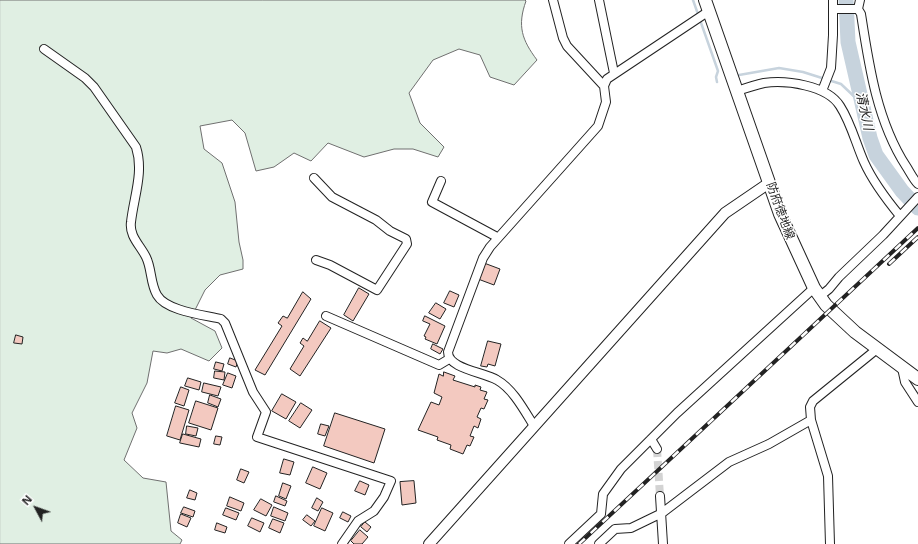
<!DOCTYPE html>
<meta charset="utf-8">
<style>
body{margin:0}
#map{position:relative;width:918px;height:544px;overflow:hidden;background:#fff;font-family:"Open Sans",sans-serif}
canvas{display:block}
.north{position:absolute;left:16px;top:488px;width:40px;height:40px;-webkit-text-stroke:3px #fff;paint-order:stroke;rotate:311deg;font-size:11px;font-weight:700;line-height:16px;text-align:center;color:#222}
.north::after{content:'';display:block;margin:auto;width:14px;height:18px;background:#222;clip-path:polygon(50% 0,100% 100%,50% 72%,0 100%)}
</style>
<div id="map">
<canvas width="918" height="544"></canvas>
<div class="north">N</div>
</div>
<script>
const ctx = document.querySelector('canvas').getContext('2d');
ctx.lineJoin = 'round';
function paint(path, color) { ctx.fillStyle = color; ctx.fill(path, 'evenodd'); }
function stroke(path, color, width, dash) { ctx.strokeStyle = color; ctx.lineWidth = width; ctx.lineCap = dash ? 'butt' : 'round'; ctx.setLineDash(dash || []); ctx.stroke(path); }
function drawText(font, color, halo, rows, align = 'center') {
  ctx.font = font + ' "Open Sans","Noto Sans JP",sans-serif'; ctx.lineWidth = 3; ctx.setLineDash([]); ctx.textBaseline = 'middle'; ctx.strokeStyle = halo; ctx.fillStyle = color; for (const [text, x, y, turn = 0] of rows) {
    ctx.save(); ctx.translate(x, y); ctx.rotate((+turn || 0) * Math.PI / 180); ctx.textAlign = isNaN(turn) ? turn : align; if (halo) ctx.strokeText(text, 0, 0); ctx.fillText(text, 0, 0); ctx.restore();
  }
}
const green = new Path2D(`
 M0,0h525l1,1c-9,25 -4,39 11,59l-23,25 -24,-8 -10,-22 -21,-6 -26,11 -24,33 11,30 24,24 -6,10 -25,-8h-19l-30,8 -36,-14 -17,18 -17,-8 -20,14 -18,4 -11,-38 -13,-13 -32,6 4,23 18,14 13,39 4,40 4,18v9l-23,6 -15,15 -14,28 24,13 7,17 -13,13 -28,-12 -14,4 -14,-2 -6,32 -15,30 5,15 -13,32 19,18 23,4 5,49 11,9 -2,4h-180z`);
const stream = new Path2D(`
 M693,0l25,71 -2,6 1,5
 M739,75l40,-7 24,4 38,12 20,19`);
const river = new Path2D(`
 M846,0l2,42 22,96 6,17 26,36 16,17`);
const building = new Path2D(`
 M484,263l16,6 -6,16 -16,-6z
 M359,288l10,6 -16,27 -9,-6z
 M450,291l9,4 -5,12 -10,-4z
 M303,292l8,7 -46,76 -10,-5 27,-44 -4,-3 5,-7 4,2z
 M436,303l10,6 -6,10 -11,-6z
 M425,316l20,10 -8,18 -12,-5 1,-2 -2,-1 6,-12 -7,-3z
 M320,321l11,7 -31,48 -10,-7 14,-23 -4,-3 3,-5 4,3z
 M16,335l7,2 -1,7 -8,-1z
 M488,341l13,3 -6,22 -7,-2 -1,3 -6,-1z
 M433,344l10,5 -3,5 -9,-5z
 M230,358l8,3 -2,6 -8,-3z
 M216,362l8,2 -2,7 -8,-2z
 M215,371l10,1 -1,8 -10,-2z
 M444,372l11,4 -2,4 22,7v-2l6,2 -1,3 7,2 -3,7 4,1 -4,9 -3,-1 -4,9 4,2 -3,9 -4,-2 -4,10 4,1 -4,9 -3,-1 -4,9 -13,-5 1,-4 -14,-5 1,-3 -20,-7 13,-28 8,3 3,-8 -8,-4 5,-19 4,2z
 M228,373l8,3 -4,12 -9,-3z
 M188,378l13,4 -2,8 -14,-4z
 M204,383l17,4 -3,9 -16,-4z
 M181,387l8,3 -5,16 -9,-3z
 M282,394l14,8 -10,17 -14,-8z
 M210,395l11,4 -3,8 -10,-4z
 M196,401l22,7 -7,22 -22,-7z
 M301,403l11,7 -12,18 -11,-7z
 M176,406l13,4 -9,30 -13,-4z
 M335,413l50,16 -11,34 -50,-17z
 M321,424l8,2 -4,10 -7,-2z
 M187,426l11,2 -2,8 -10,-2z
 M183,434l18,5 -2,8 -19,-4z
 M216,436l6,1 -2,8 -6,-1z
 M284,459l10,3 -4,13 -10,-2z
 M313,467l14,6 -7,16 -14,-6z
 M241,469l8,3 -5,11 -7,-3z
 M360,481l9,4 -4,10 -10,-4z
 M414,481l2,22 -14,2 -2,-23z
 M283,483l8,3 -5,13 -7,-3z
 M190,490l7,3 -2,7 -8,-2z
 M276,496l11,5 -2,5 -11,-4z
 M230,497l14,6 -3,8 -14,-5z
 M317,498l6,4 -5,9 -6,-3z
 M261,499l11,6 -6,11 -12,-6z
 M184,507l11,4 -2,6 -12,-4z
 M274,507l14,6 -3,8 -14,-5z
 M226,508l13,5 -3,7 -13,-5z
 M322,508l11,5 -8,18 -11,-5z
 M343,512l8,4 -3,6 -8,-4z
 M181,514l10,4 -4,9 -9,-4z
 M307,515l8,6 -4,5 -8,-6z
 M252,518l12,5 -4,9 -12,-6z
 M273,519l11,4 -4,10 -11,-5z
 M365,522l6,5 -4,5 -6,-5z
 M217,523l10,4 -2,6 -10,-3z
 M360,530l8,7 -6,7h-8l-3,-3z`);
const minorTunnel = new Path2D(`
 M657,449l3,47`);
const minor = new Path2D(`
 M553,0l10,38 4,8 37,40
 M599,0l15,73
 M860,0l-2,9 3,5c8,52 16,107 45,152 4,6 7,13 12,18
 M833,9h25
 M44,49l41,29 9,9 42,60c8,25 -2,49 -5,75 -2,14 9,23 15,35 6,12 4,26 11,38 9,16 47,20 64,24l4,4 28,69 13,20 -9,25 134,44 -7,16 -10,14 -16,10 -16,23
 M737,91c9,-3 18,-6 27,-8 22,-3 63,2 76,23 11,17 16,38 24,56 9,20 22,37 36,54
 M822,91l9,-23 2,-33v-35
 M314,178l18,19 44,23 14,11 16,8 1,5 -30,46 -47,-25 -14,-5
 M441,181l-9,21 65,35
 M819,297l10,-8 10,-12 44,-42 35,-38
 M326,316l113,49 10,-6
 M902,368l3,14 13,20
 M534,426c-10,-16 -21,-37 -37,-46 -13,-8 -49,-11 -49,-28l35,-94 7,-11 108,-121 8,-24 -2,-16 3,-7 102,-68
 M651,439l6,10
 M660,496l3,48
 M569,544l32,-30 2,-20 18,-25 56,-56 137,-125
 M599,544l16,-15 16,-1 31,-15 67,-51 40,-18 42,-24
 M830,544l-2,-68 -17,-56 -1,-13 3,-6 64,-52`);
const tertiary = new Path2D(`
 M429,544l296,-331 44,-30`);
const primary = new Path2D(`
 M705,0l75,214 34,74 12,17 29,27 63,47`);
const rail = new Path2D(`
 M889,264l29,-27
 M579,544l339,-316`);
const streetNames = [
 ["防府徳地線",780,211,70]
];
const waterNames = [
 ["清水川",864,111,78]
];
paint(green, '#e0efe3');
stroke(green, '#6f6f6f', 1);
stroke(stream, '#c7d3dd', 2.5);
stroke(river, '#c7d3dd', 15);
paint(building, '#f3c9c0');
stroke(building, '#222', 1);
stroke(minorTunnel, '#d3d3d3', 8, [8, 4]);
stroke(minor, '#222', 10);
stroke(tertiary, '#222', 12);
stroke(primary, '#222', 14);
stroke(minor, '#fff', 8);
stroke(tertiary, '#fff', 10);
stroke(primary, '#fff', 12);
stroke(rail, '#222', 4);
stroke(rail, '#fff', 2.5, [8]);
drawText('12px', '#222', '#fff', streetNames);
drawText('italic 13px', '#222', '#fff', waterNames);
</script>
